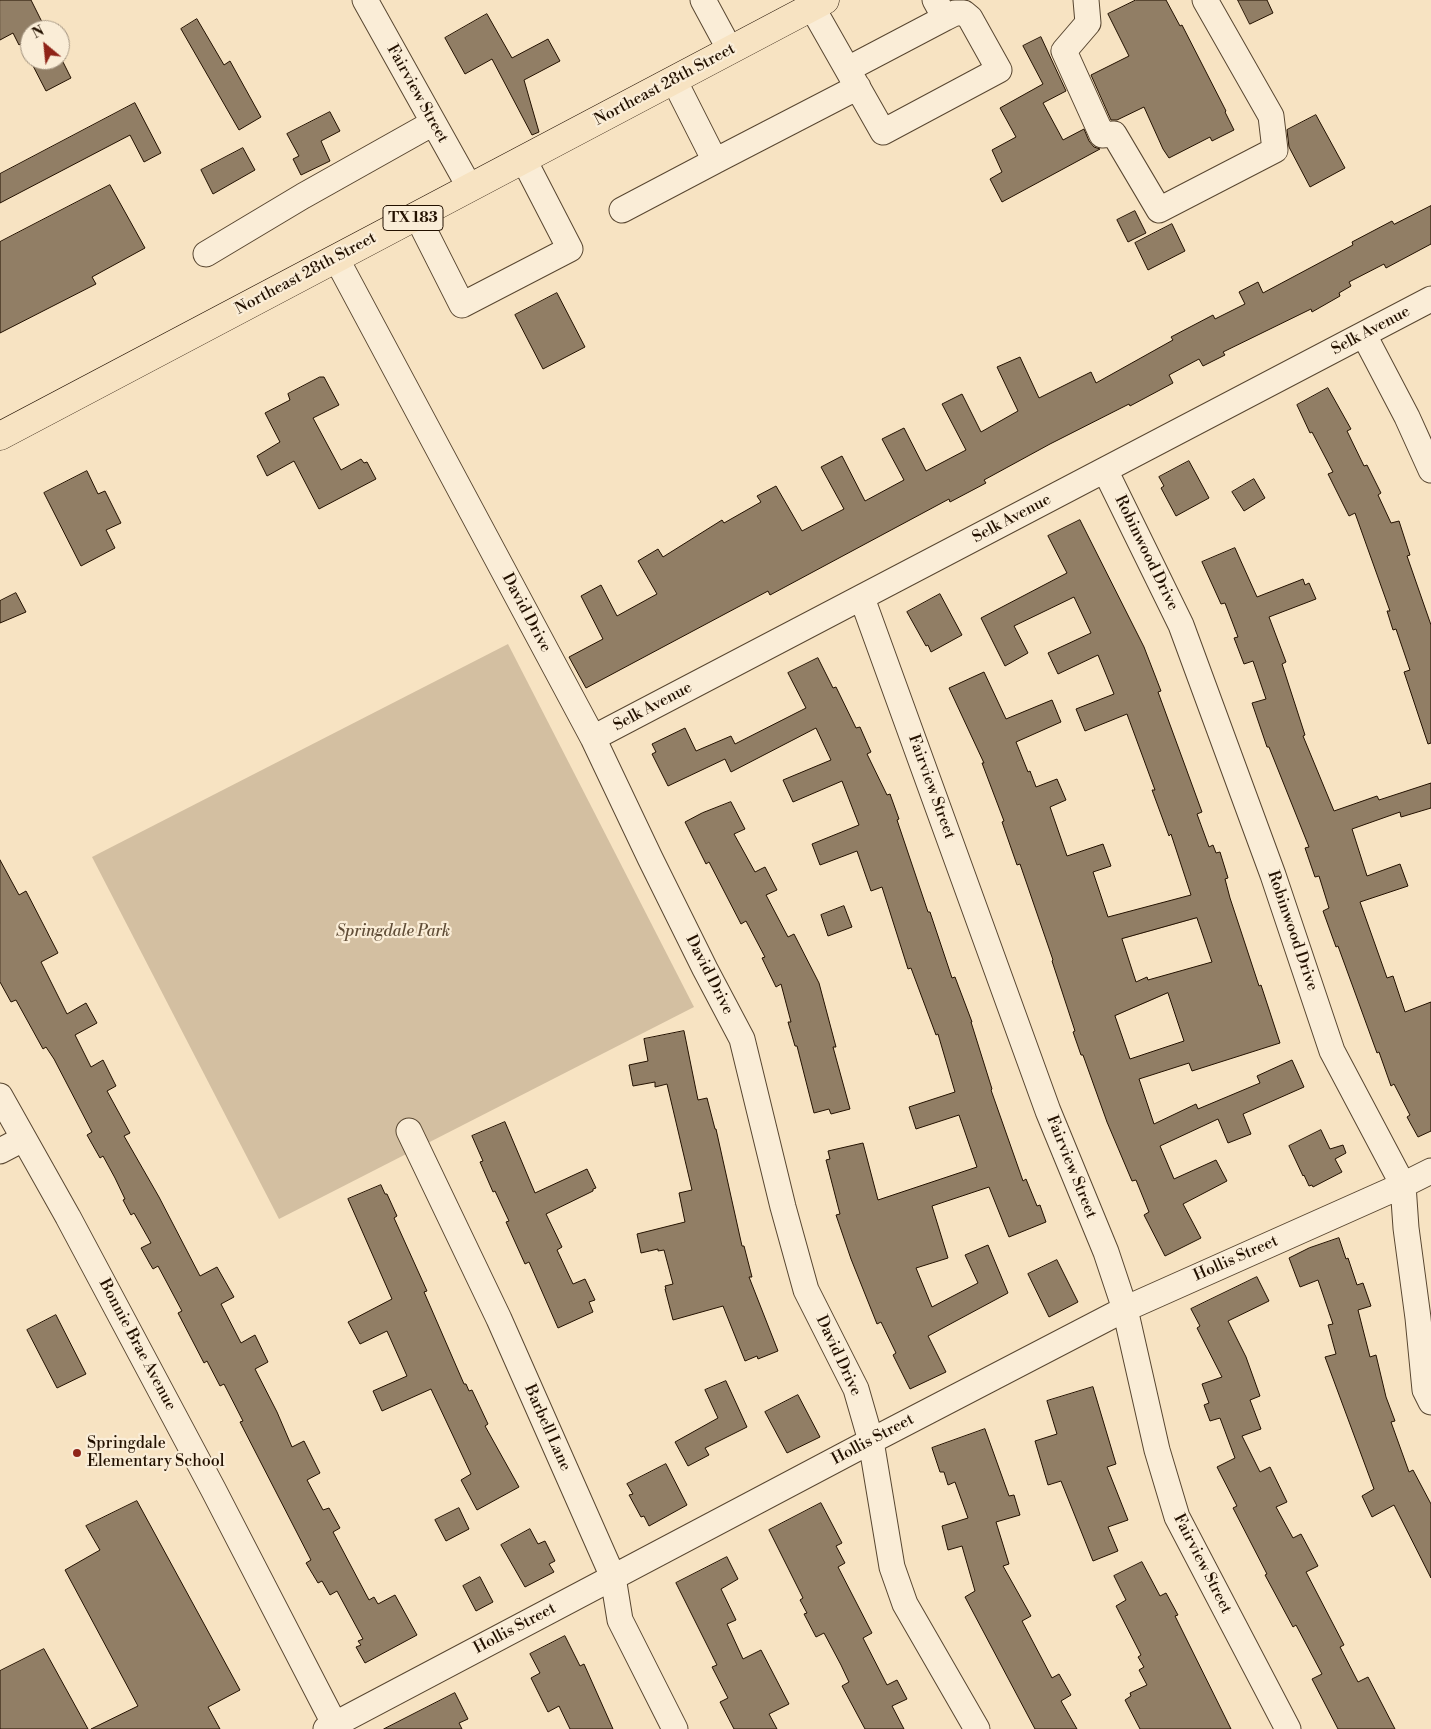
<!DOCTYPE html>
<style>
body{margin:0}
#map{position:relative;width:1431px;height:1729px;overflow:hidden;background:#f7e3c2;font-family:"Libre Bodoni",serif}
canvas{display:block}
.north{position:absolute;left:20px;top:20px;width:50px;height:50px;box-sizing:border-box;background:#faedd7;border:1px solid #a49581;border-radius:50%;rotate:332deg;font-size:14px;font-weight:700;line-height:20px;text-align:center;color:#231100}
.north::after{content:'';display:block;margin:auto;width:18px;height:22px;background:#8f2418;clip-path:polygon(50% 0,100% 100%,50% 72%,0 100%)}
</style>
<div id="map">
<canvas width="1431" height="1729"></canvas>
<div class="north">N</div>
</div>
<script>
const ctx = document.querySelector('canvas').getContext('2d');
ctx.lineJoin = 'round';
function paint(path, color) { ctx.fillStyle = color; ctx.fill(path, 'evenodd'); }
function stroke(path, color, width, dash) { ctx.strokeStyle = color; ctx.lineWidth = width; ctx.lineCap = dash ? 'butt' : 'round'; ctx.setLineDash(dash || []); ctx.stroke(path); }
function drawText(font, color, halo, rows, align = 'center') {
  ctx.font = font + ' "Libre Bodoni",serif'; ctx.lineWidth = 4.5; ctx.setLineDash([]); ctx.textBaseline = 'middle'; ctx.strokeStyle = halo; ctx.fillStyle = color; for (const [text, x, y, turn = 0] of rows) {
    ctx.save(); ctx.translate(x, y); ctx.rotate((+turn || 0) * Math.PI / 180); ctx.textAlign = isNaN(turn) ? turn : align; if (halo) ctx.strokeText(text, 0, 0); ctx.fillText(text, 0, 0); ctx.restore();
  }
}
const green = new Path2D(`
 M508,644l186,363 -415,212 -187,-362z`);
const building = new Path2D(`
 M0,0h31l15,30h-16v30l-8,-17 -3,2 -6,-12 -13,7z
 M1136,0h30l14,26 2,-1 44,86 -1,1 9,18 -22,11 -2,-4 -41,21 -6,-9 -19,-42 -27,13h-6l-20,-45 38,-19 -21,-42z
 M1238,0h29l6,13 -23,11z
 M487,14l25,44 36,-19 12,22 -36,19 15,52 -7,3 -40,-76 -27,15 -20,-36z
 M197,19l27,46 6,-4 31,56 -22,13 -58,-101z
 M1041,37l25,54 -23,12 20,37 21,-11 5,12 5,6 6,2 -98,53 -12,-23 12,-7 -10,-22 24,-13 -16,-29 43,-24 -20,-38z
 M60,56l11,22 -25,13 -16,-31h30z
 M135,103l26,50 -17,9 -14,-27 -130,68v-29z
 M330,112l10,19 -19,10 9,20 -29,14 -8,-16 6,-3 -12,-22z
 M1316,115l29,53 -35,19 -21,-40 -2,-17z
 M243,148l12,22 -42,24 -12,-24z
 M110,185l35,63 -53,29 4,7 -96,49v-91z
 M1431,206v38l-45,24 -2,-4 -35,18 2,4 -12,7 1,3 -28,16 -1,-3 -88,43 2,3 -22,11 -4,-7 -30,16 4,8 -43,23 -1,-2 -79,40 -66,36 2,3 -36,19 -1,-3 -179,96 -2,-4 -182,97 -17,-31 34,-18 -22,-43 20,-11 16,31 40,-22 -19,-33 20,-12 5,8 59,-37 2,3 37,-21 -4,-6 19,-10 26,45 42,-22 -23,-42 21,-11 23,45 39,-21 -22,-41 22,-11 22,43 40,-21 -24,-46 20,-10 19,38 37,-21 -21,-44 23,-10 19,41 52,-26 5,11 77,-43 -2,-3 42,-22 2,4 30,-15 -6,-12 19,-10 5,11 90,-48 -1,-3 40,-21 2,3z
 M1135,211l11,22 -18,9 -11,-22z
 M1172,224l13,27 -37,19 -13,-27z
 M557,293l28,54 -42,22 -28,-54z
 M320,377h4l15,28 -26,13 28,52 20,-11 3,4 3,-1 9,17 -57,30 -25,-48 -27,15 -10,-20 23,-14 -15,-29 25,-13 -2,-6z
 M1328,388l23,41 -4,2 17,35 3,-1 14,28 -3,2 13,28 8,-2 11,34 -3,1 24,69v118l-3,1 -24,-72 6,-2 -14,-41 -3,1 -6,-19h3l-35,-98 -6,3 -21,-42 5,-2 -21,-40 -2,1 -13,-28z
 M1189,461l20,37 -33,18 -15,-28 3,-2 -5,-9z
 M87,471l11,23 7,-3 16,32 -15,7 9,18 -34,18 -37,-73z
 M1254,479l11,19 -21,13 -12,-19z
 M1080,520l64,127 17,44 -3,1 44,120 -5,2 12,33 4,-2 3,8 4,-1 8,26 -3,1 5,19 29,88 2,-1 19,58 -88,28 -3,-8 -50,16 15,45 42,-20 2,5 62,-26 -3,-7 35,-16 12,27 -61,27 8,20 -23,9 -10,-24 -58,27 14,33 42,-19 11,21 -44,23 18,34 -36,18 -21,-41 5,-3 -13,-32 -4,1 -25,-59 -24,-67h-2l-8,-23 2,-1 -23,-70 1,-1 -33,-96 -3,1 -15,-43 2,-1 -22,-58h2l-35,-75 35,-16 22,47 46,-19 9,22 -45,20 12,30 2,-1 6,16 21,-8 9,21 -16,7 17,49 36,-12 8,22 -18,6 15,45 83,-22 -20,-61 -2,2 -17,-46h3l-28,-76 -42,17 -9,-22 38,-15 -16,-39 -40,19 -10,-21 43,-20 -17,-36 -60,29 14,27 -23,13 -24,-48 86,-45 -19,-37zM1197,918l15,44 -64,18 -1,-3 -11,5 -14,-43zM1168,993l16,48 -54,18 -15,-43z
 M1235,548l22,49 46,-18 2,6 4,-2 7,16 -47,18 17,45 -4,2 23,71 -2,1 31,75 43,-15 2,4 52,-17v25l-30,9 -1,-5 -48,17 15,47 33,-12 8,22 -48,16 27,76 6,-2 12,36 26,-10v129l-13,6 -11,-20 3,-2 -16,-31 -3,2 -12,-34 -2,1 -39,-107 -2,1 -13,-36 6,-3 -10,-32 -4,1 -10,-29 4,-1 -40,-100h-2l-15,-44 14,-4 -13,-38 -9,3 -10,-26 4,-1 -13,-34 -4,1 -19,-42z
 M16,593l10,19 -26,11v-22z
 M940,594l22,41 -31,17 -3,-7 -2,1 -19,-34z
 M818,658l15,30 3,-1 20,41 4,-1 11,25 -4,2 20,41 3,-1 9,25 -2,1 31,92h2l22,66 3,-1 17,45h-1l21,67 -1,1 32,91 3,-2 11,27 3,-1 6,17 -37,15 -20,-50 -57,19 16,52 -32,10 16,39 46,-24 -13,-28 23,-10 20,48 -80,43 18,36 -36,17 -17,-34 3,-2 -15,-31 -4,2 -26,-65 -15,-44 4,-1 -14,-54 4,-1 -2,-8 35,-8 15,57 99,-33 -18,-52 -43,14 -7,-22 46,-15 -17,-58 -2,1 -25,-67 -3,1 -26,-82 -11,4 -14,-40 -37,14 -8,-21 47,-19 -17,-44 -49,21 -10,-22 48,-20 -15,-32 -85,44 -6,-13 -57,27 -16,-32 4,-2 -4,-8 33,-16 11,23 35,-15 4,8 71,-36 -18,-35z
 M731,802l14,27 -11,5 21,38 10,-5 12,23 -11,5 22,42 6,-3 25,49 17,64h-3l17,62 -19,5 -2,-5 -15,4 -17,-67h-2l-7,-24h3l-10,-38 -5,3 -14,-29 3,-1 -19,-36 -5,3 -32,-62 -3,2 -21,-42 17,-9z
 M0,860l19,35 7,-4 32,62 -17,9 26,52 19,-11 11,20 -22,12 16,32 12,-7 13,26 -9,5 23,42 -6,3 35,61 41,79 17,-9 17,30 -13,7 20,39 14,-8 13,27 -13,7 22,43 15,35 12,-6 16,32 -13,7 16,30 6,-2 11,20 -7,4 36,68 5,-3 4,7 17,-9 22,40 -52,28 -9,-16 5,-2 -3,-4 5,-2 -26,-48 -7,4 -8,-14 -4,2 -12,-20 5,-3 -71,-138 3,-1 -19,-37 -4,2 -13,-25 -3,2 -26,-50 4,-2 -24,-45 -5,3 -3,-5 -9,-16 10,-5 -17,-30 -3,2 -8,-15 2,-1 -10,-21 -12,-22 -3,2 -13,-23 5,-3 -38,-73 -8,-12 -3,2 -27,-49 -5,2 -11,-20z
 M844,906l8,21 -24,9 -7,-21z
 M684,1031l14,69 9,-2 8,31h1l26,117h2l8,31h-3l29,74 -20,8 -1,-3 -12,5 -22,-55 -50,14 -8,-31h1l-1,-3 8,-2 -9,-34 -6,1v-2l-17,4 -4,-19 48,-12 -6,-29 13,-3 -25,-106 -12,3v-5l-22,4 -4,-21 19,-4 -4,-22z
 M505,1122l30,71 52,-24 9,19 -3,1v2l-47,23 16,33 -5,3 16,34 12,-5 10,21 -6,2 4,10 -35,16 -29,-66 -4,2 -19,-42 3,-1 -14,-30 -2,1 -13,-30 3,-1 -11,-25z
 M1321,1130l9,19 13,-4 3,8 -11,6 7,13 -29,15 -1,-2 -3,1 -5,-11 -1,1 -14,-30z
 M381,1185l4,9h2l10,22 -3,2 33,73 -3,1 40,92h2l3,7 3,-1 16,34 -3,2 34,61 -42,23 -16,-30 10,-6 -40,-85 -49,22 -9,-20 34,-15 -20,-45 -27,13 -12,-22 44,-23 -44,-100z
 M1339,1238l7,21 2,-1 9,27 6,-2 8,23 -13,4 12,47 6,-2 10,42 9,24 -4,1 18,50 4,-2 18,34v74l-37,-73 -22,12 -10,-21 12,-7 -49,-132 11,-3 -8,-29 5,-1 -15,-44 -18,7 -11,-29 20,-10z
 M1057,1260l21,42 -29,15 -21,-43z
 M1257,1277l12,24 -41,20 18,36 14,39 -10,4 11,29 -19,7 18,36 10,-5 17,35 -11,5 17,31 8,-4 17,32 -12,6 38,73 -4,2 18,35 10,-5 27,52h-57l-26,-50 10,-5 -26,-49 -3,2 -28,-52 2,-1 -34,-66 4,-2 -20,-39 18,-9 -15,-40 -10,3 -6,-16 5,-2 -7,-19 20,-7 -25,-49 3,-2 -9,-17z
 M56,1315l30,59 -29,14 -30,-58z
 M726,1381l21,46 -42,21 4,7 -21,11 -13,-24 43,-24 -13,-28z
 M1093,1387l23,77 -9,3 21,53 -20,7 10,24 -25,10 -32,-80 -13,4 -13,-44 22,-7 -10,-33z
 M798,1395l22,42 -33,16 -22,-41z
 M985,1429l24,67 5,-1 6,20 -24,7 13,42 -6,2 28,50 -9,5 30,57 7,-4 12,21 -10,6 16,28h-42l-70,-132 10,-6 -13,-45 -14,4 -6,-24 26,-8 -13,-36 -7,3 -4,-13h-4l-8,-24z
 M666,1464l21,41 -38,21 -5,-10 -3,1 -12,-22 4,-1 -6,-10z
 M137,1501l103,189 -32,17 12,22h-129l47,-23 -73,-136 35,-20 -14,-24z
 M821,1503l21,40 -6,3 9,17 -7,4 34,66 -9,5 24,47 10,-5 10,19 -15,7 12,23h-39l-23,-43 7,-4 -8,-17 -17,-32 -8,4 -12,-23 3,-1 -7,-13 3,-2 -34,-68z
 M459,1508l10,21 -23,12 -11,-21z
 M530,1529l8,15 7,-3 10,20 -6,3 5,8 -29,15 -24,-42z
 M727,1557l11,22 -17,10 15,31 -9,4 16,35 18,-9 28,54 -20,10 8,15h-43l-14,-27 8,-4 -16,-31 5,-2 -41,-82z
 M1142,1562l18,34 6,-3 12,22 -3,1 56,113h-91l-15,-29 6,-4 -1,-3 17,-8 -8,-15 5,-3 -6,-10 3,-2 -25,-49 10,-6 -12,-24z
 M480,1577l13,25 -17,9 -13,-25z
 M565,1636l15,30 4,-2 29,65h-43l-11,-23 -11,6 -17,-34 9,-5 -10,-19z
 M44,1649l44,80h-88v-58z
 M455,1693l13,26 -9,4 3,6h-78z`);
const minor = new Path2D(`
 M365,0l105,188
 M703,0l27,50
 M1086,0l2,23 -24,28 38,84 12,-1 45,76 116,-60 -4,-34 -66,-116
 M812,7l71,125 116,-62 -29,-52 -6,-5h-9l-10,5 -10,-18
 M848,69l97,-51
 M715,161l143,-74
 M622,210l93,-49 -41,-81
 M417,216l45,89 108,-56 -46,-89
 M206,254l97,-58 130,-73
 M336,258l257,480 57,120 55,111 37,70 41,168 23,83 50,99 15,52 21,126 13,37 72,125
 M1364,335l43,82 24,53
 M1105,470l76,155 92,250 59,176 71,134 3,43 12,90 7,72 6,12
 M862,598l186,513 58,141 19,57 32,141 20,67 111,212
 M593,738l838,-439
 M0,1096l68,121 145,272 124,240
 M409,1131l90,188 114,258 7,43 55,109
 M0,1151l23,-12
 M326,1729l545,-288 254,-132 278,-124 28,-14`);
const major = new Path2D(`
 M0,436l825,-436`);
const markers = [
 [77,1453,5,"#8f2418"]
];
const shields = [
 [413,218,60]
];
const shieldNames = [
 ["TX 183",413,218]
];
const streetNames = [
 ["Northeast 28th Street",665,85,-28],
 ["Fairview Street",417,94,61],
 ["Northeast 28th Street",306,274,-28],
 ["Selk Avenue",1371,331,-28],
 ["Selk Avenue",1012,519,-28],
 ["Robinwood Drive",1146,553,64],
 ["David Drive",526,613,62],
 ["Selk Avenue",653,707,-28],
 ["Fairview Street",931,787,70],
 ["Robinwood Drive",1292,931,71],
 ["David Drive",709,975,63],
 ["Fairview Street",1071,1167,68],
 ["Hollis Street",1236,1259,-24],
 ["Bonnie Brae Avenue",137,1345,62],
 ["David Drive",838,1356,65],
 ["Barbell Lane",547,1428,66],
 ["Hollis Street",873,1440,-28],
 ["Fairview Street",1202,1564,63],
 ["Hollis Street",515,1629,-28]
];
const parkNames = [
 ["Springdale Park",393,932]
];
const poiNames = [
 ["Springdale",87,1444],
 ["Elementary School",87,1462]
];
paint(green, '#d3bfa1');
paint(building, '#917e65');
stroke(building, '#231100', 1);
stroke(minor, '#584630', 27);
stroke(major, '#231100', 29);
stroke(minor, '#faedd7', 25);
stroke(major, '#f7e3c2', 28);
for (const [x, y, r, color] of markers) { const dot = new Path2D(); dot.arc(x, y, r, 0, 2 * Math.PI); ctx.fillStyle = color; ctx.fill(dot); stroke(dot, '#faedd7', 2); }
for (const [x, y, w] of shields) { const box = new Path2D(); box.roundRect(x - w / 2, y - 12.5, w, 25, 4); ctx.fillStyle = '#faedd7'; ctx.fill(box); stroke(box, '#231100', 1); }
drawText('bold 15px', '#231100', null, shieldNames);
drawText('16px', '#231100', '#faedd7', streetNames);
drawText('italic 16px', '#614e38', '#faedd7', parkNames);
drawText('16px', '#231100', '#faedd7', poiNames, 'left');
</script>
